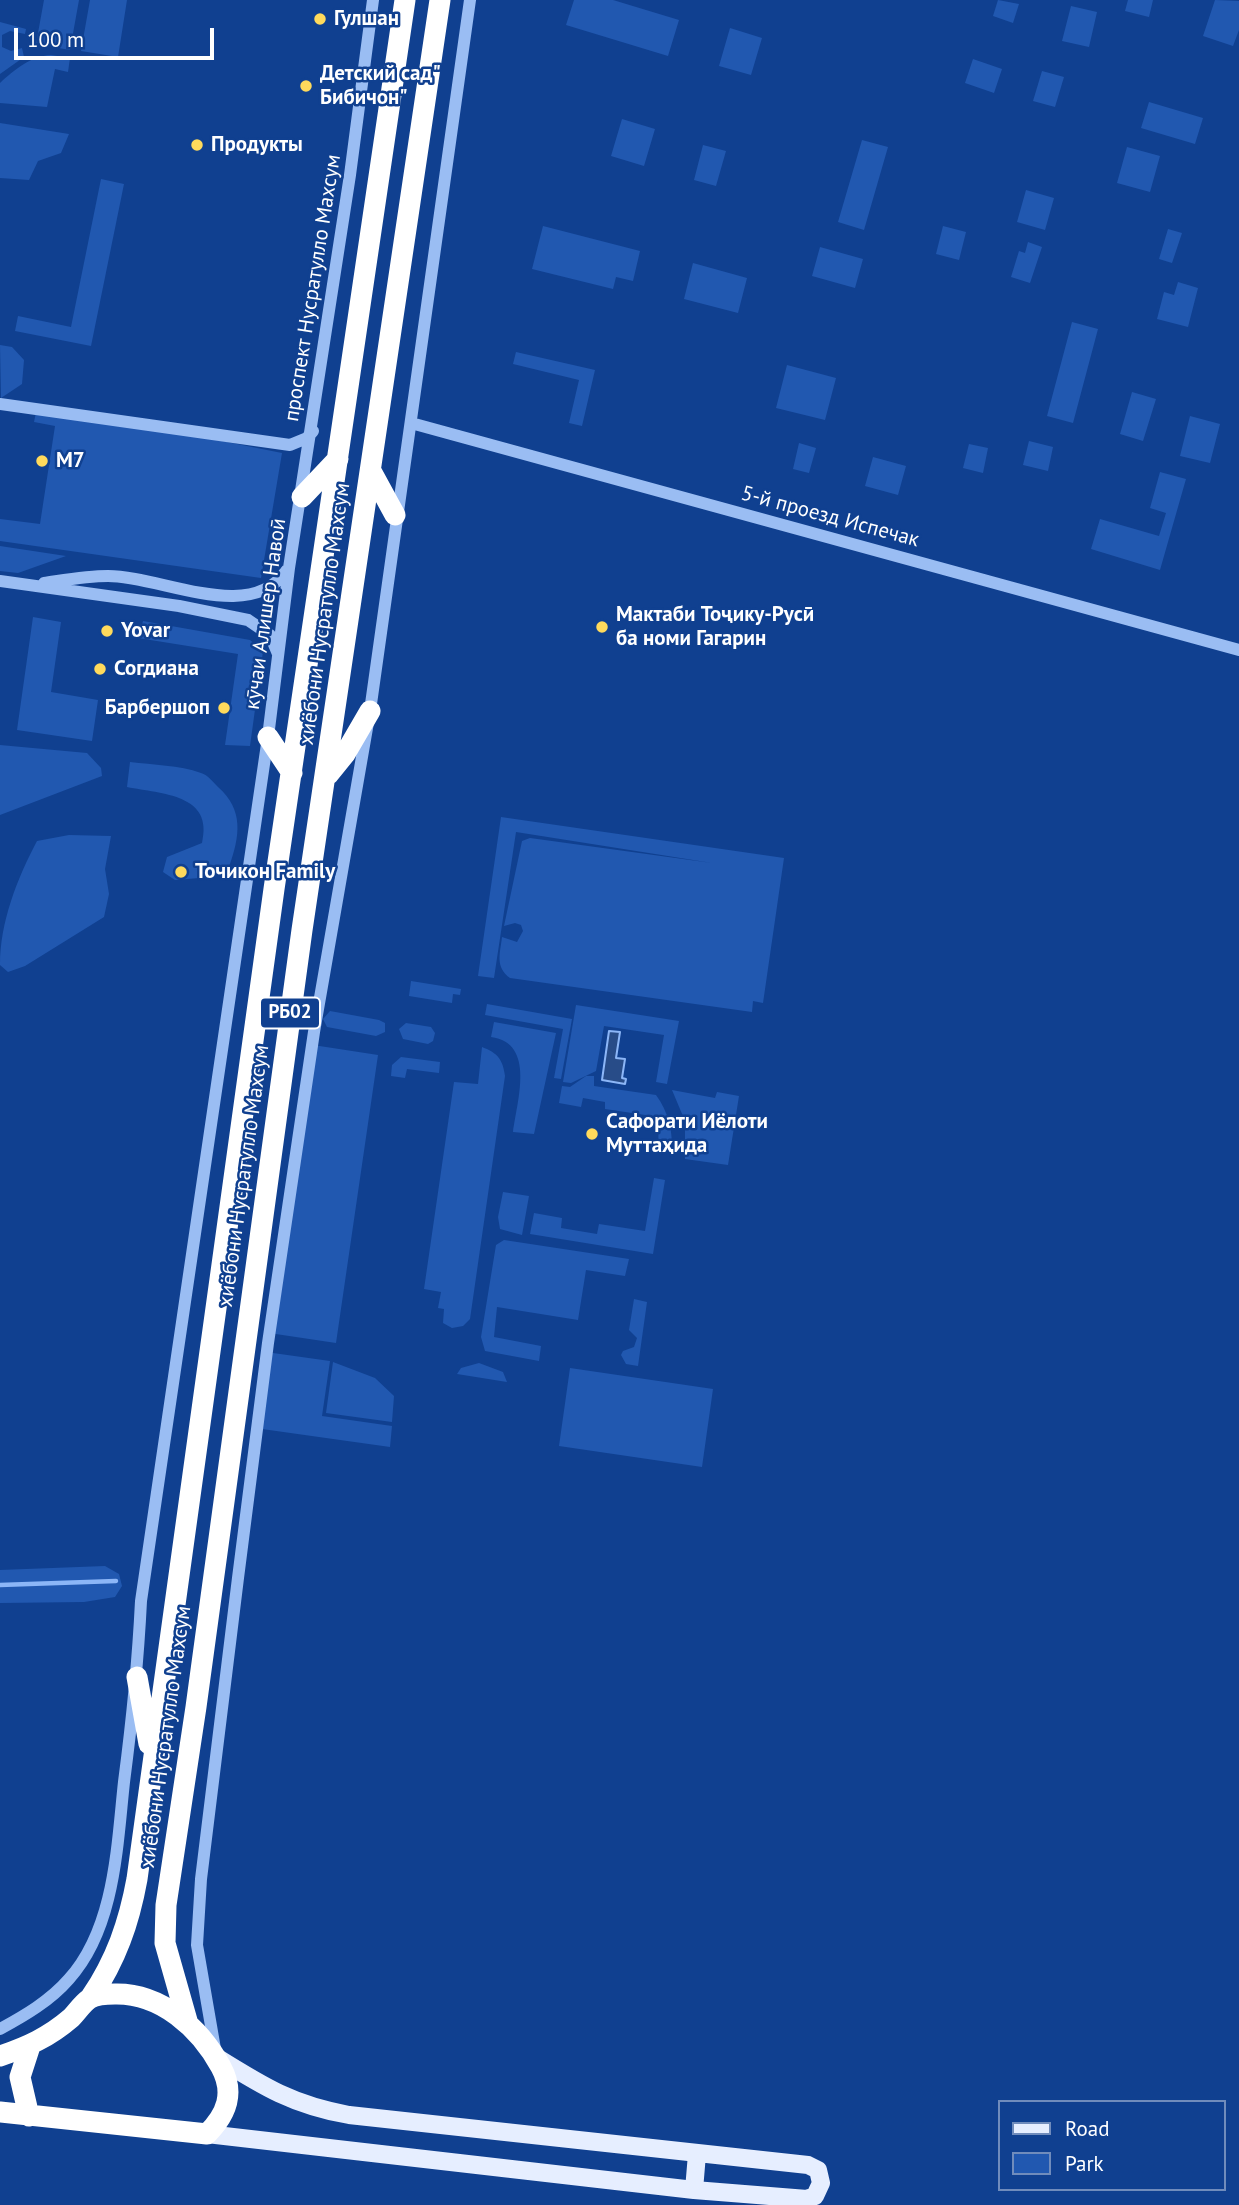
<!DOCTYPE html>
<meta charset="utf-8">
<style>
body{margin:0}
#map{position:relative;width:1239px;height:2205px;overflow:hidden;background:#104090;font-family:"PT Sans",sans-serif}
canvas{display:block}
.legend{position:absolute;left:998px;top:2100px;width:228px;height:91px;box-sizing:border-box;background:#104090;border:2px solid #708cbc;margin:0;padding:9px 12px;list-style:none;font-size:21px;color:#fff}
.legend li{display:flex;align-items:center;gap:14px;height:35px}
.legend b{width:35px;border:2px solid #708cbc}
.scale{position:absolute;left:14px;top:28px;width:200px;height:32px;box-sizing:border-box;border:4px solid #fff;border-top:0;padding-left:9px;font-size:21px;line-height:24px;white-space:nowrap;color:#fff;-webkit-text-stroke:5px #104090;paint-order:stroke}
</style>
<div id="map">
<canvas width="1239" height="2205"></canvas>
<ul class="legend">
<li><b style="height:9px;background:#e6eeff"></b>Road</li>
<li><b style="height:19px;background:#2158b0"></b>Park</li>
</ul>
<div class="scale">100 m</div>
</div>
<script>
const ctx = document.querySelector('canvas').getContext('2d');
ctx.lineJoin = 'round';
function paint(path, color) { ctx.fillStyle = color; ctx.fill(path, 'evenodd'); }
function stroke(path, color, width, dash) { ctx.strokeStyle = color; ctx.lineWidth = width; ctx.lineCap = dash ? 'butt' : 'round'; ctx.setLineDash(dash || []); ctx.stroke(path); }
function drawText(font, color, halo, rows, align = 'center') {
  ctx.font = font + ' "PT Sans",sans-serif'; ctx.lineWidth = 5; ctx.setLineDash([]); ctx.textBaseline = 'middle'; ctx.strokeStyle = halo; ctx.fillStyle = color; for (const [text, x, y, turn = 0] of rows) {
    ctx.save(); ctx.translate(x, y); ctx.rotate((+turn || 0) * Math.PI / 180); ctx.textAlign = isNaN(turn) ? turn : align; if (halo) ctx.strokeText(text, 0, 0); ctx.fillText(text, 0, 0); ctx.restore();
  }
}
const green = new Path2D(`
 M44,0h35l-9,50 -34,-6z
 M90,0h37l-9,57 -37,-6z
 M574,0h39l66,20 -11,36 -102,-31z
 M998,0l21,4 -6,19 -20,-7z
 M1128,0h25l-4,17 -24,-6z
 M1215,0l24,1v29l-6,16 -30,-10z
 M1071,6l26,6 -8,35 -27,-6z
 M0,22l26,7 -1,5 -15,-3 -8,4v12l9,4 11,-3 2,9 -24,17z
 M730,28l32,10 -11,37 -32,-9z
 M51,55l19,3 -2,14 -13,-3 -8,38 -47,-4v-20c14,-13 31,-27 51,-28z
 M973,59l29,10 -8,24 -29,-10z
 M1042,71l22,6 -9,30 -22,-6z
 M1149,102l54,16 -8,26 -54,-16z
 M622,119l33,10 -11,37 -33,-10z
 M0,123l69,11 -8,19 -23,8 -9,19 -29,-2z
 M862,140l26,7 -24,83 -26,-8z
 M703,145l23,6 -10,35 -22,-6z
 M1127,147l33,9 -10,36 -33,-9z
 M101,179l23,5 -33,162 -76,-15 3,-15 53,11z
 M1026,190l28,8 -9,32 -28,-8z
 M543,226l97,25 -7,30 -17,-4 -3,12 -81,-20z
 M943,226l23,6 -7,28 -23,-6z
 M1168,229l14,4 -10,30 -13,-4z
 M1028,242l14,5 -12,36 -19,-6 8,-26 6,2z
 M820,247l43,12 -8,29 -43,-12z
 M693,263l54,15 -9,35 -54,-14z
 M1178,282l20,6 -10,39 -31,-8 7,-27 10,3z
 M1072,322l26,7 -25,94 -26,-7z
 M0,345l12,2 12,13 -2,24 -21,14z
 M516,352l79,18 -13,56 -13,-3 10,-43 -66,-16z
 M787,365l49,13 -11,42 -49,-12z
 M1132,392l24,7 -13,42 -23,-7z
 M36,412l136,19 110,22 -21,125 -261,-37v-22l40,5 15,-98 -21,-4z
 M1190,416l30,8 -10,39 -30,-7z
 M1029,441l24,6 -5,24 -25,-6z
 M799,443l17,5 -7,25 -16,-4z
 M969,444l19,4 -5,25 -20,-5z
 M873,457l33,9 -8,29 -33,-9z
 M1160,472l26,7 -26,91 -69,-21 9,-30 59,17 7,-23 -16,-5z
 M0,546l66,10 -48,17 -18,-2z
 M33,617l28,5 -10,70 47,8 -6,41 -75,-11z
 M143,621l107,19 13,11 -13,95 -25,-1 13,-91 -100,-16z
 M0,745l87,8 14,15 1,8 -102,39z
 M130,762c23,3 49,3 71,11 7,2 12,9 17,14 26,23 22,49 11,80l-30,11 -24,2 -12,-8 4,-15 35,-14c12,-49 -40,-49 -75,-56z
 M501,817l283,41 -21,145 -10,-2 -1,11 -242,-34c-15,-11 -10,-24 -8,-41l15,5 6,-11 -2,-6 -6,-2 -11,3 18,-85 8,-3 182,25 -196,-31 -22,146 -16,-2z
 M69,835l42,1 -6,33 4,25 -5,23 -79,49 -17,6 -8,-7c0,-43 17,-86 37,-124z
 M411,981l50,8 -1,6 -7,-1 -1,9 -43,-7z
 M487,1004l85,15 -11,60 -7,-1 9,-49 -78,-14z
 M576,1005l103,16 -12,63 -11,-2 8,-47 -60,-9 -8,45 -25,12 -8,-1z
 M330,1011l49,9 6,3v9l-9,4 -49,-9 -4,-8z
 M494,1022l62,11 -22,101 -21,-2c4,-31 23,-89 -22,-95z
 M406,1023l25,4 4,6 -2,8 -5,3 -25,-5 -4,-10z
 M313,1045l65,10 -42,288 -67,-10z
 M482,1047c16,6 21,13 23,29l-35,243 -7,7 -11,2 -9,-5 1,-14 -6,-1 3,-16 -17,-3 30,-207 24,2z
 M401,1057l39,5 -1,11 -32,-4 -2,9 -14,-2 1,-11z
 M586,1076h8v10l62,9c12,16 18,38 15,57l-13,-3 1,-32 -54,-8v-7l-22,-4 -2,9 -22,-4 3,-17 8,1z
 M672,1090l43,8 2,-6 22,4 -11,69 -43,-6v-38z
 M654,1178l11,2 -12,74 -123,-20 4,-21 28,5 -1,10 36,6 2,-10 46,7z
 M503,1192l26,4 -7,39 -22,-6 -2,-12z
 M504,1240l125,19 -4,17 -39,-6 -8,50 -81,-13 -3,30 47,9 -2,15 -54,-10 -4,-14 15,-92z
 M634,1299l13,3 -9,64 -12,-2 -5,-9 2,-4 11,-4 3,-9 -8,-8z
 M266,1352l64,9 -8,55 70,10 -2,21 -135,-19z
 M333,1362l42,16 19,18 -2,26 -66,-9z
 M479,1363l24,9 4,10 -50,-8 4,-6z
 M570,1368l143,21 -11,78 -143,-21z
 M105,1566l14,8 3,12 -7,11 -31,5 -84,1v-33z`);
const water = new Path2D(`
 M609,1031l11,1 -4,26 9,1 -3,19 4,1 -1,5 -23,-4z`);
const stream = new Path2D(`
 M0,1585l116,-4`);
const minor = new Path2D(`
 M0,404l290,41 17,-7 6,-7
 M411,423l828,227
 M0,581l179,25 69,14 22,15 8,19
 M44,583c21,-3 43,-7 64,-7 53,0 142,48 178,-5
 M0,2029c24,-13 50,-28 69,-50 46,-51 48,-133 55,-197 8,-61 14,-120 17,-181l127,-864 21,-169 61,-393 23,-175
 M215,2049l-18,-104 4,-66 37,-301 30,-235 46,-311 56,-321 100,-711`);
const major = new Path2D(`
 M207,2134l487,56 113,9 8,-3 6,-13 -3,-13 -10,-5 -459,-50c-56,-10 -85,-28 -133,-58
 M694,2190l3,-36`);
const highway = new Path2D(`
 M371,471l24,44
 M302,497l36,-38
 M268,737l24,36
 M328,775l17,-21 25,-43
 M137,1677l12,67
 M91,1997c25,-37 38,-74 46,-118l137,-990 131,-889
 M188,2024l-23,-81 1,-38 30,-198 106,-777 138,-930
 M0,2056c27,-9 49,-19 71,-38 6,-6 11,-14 18,-19 7,-5 18,-5 26,-5 46,-1 85,34 106,73 14,26 6,47 -14,67l-207,-22
 M29,2116l-9,-39 10,-31`);
const markers = [
 [320,19,7,"#ffda5c"],
 [306,86,7,"#ffda5c"],
 [197,145,7,"#ffda5c"],
 [42,461,7,"#ffda5c"],
 [602,627,7,"#ffda5c"],
 [107,631,7,"#ffda5c"],
 [100,669,7,"#ffda5c"],
 [224,708,7,"#ffda5c"],
 [181,872,7,"#ffda5c"],
 [592,1134,7,"#ffda5c"]
];
const shields = [
 [290,1013,60]
];
const shieldNames = [
 ["РБ02",290,1013]
];
const poiNames = [
 ["Гулшан",334,19],
 ["Детский сад\"",320,74],
 ["Бибичон\"",320,98],
 ["Продукты",211,145],
 ["М7",56,461],
 ["Мактаби Тоҷику-Русӣ",616,615],
 ["ба номи Гагарин",616,639],
 ["Yovar",121,631],
 ["Согдиана",114,669],
 ["Барбершоп",210,708,"right"],
 ["Точикон Family",195,872],
 ["Сафорати Иёлоти",606,1122],
 ["Муттаҳида",606,1146]
];
const streetNames = [
 ["проспект Нусратулло Махсум",313,288,-81],
 ["5-й проезд Испечак",830,517,15],
 ["кӯчаи Алишер Навоӣ",266,614,-82],
 ["хиёбони Нусратулло Махсум",325,614,-82],
 ["хиёбони Нусратулло Махсум",244,1176,-82],
 ["хиёбони Нусратулло Махсум",166,1737,-82]
];
paint(green, '#2158b0');
paint(water, '#284c88');
stroke(water, '#8cb6f7', 2);
stroke(stream, '#8cb6f7', 4.5);
stroke(minor, '#9abdf3', 12);
stroke(major, '#e6eeff', 18);
stroke(highway, '#fff', 21);
for (const [x, y, r, color] of markers) { const dot = new Path2D(); dot.arc(x, y, r, 0, 2 * Math.PI); ctx.fillStyle = color; ctx.fill(dot); stroke(dot, '#104090', 2.5); }
for (const [x, y, w] of shields) { const box = new Path2D(); box.roundRect(x - w / 2, y - 15.5, w, 31, 5); ctx.fillStyle = '#104090'; ctx.fill(box); stroke(box, '#fff', 2); }
drawText('bold 19px', '#fff', null, shieldNames);
drawText('bold 21px', '#fff', '#104090', poiNames, 'left');
drawText('21px', '#fff', '#104090', streetNames);
</script>
